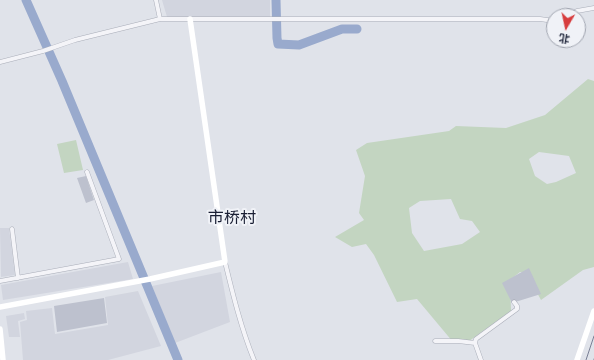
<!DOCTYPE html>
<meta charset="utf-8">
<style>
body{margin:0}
#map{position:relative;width:594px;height:360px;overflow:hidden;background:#e0e3ea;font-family:Inter,"Noto Sans SC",sans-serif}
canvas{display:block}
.north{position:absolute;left:546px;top:8px;width:40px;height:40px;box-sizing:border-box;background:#f0f2f7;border:1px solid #a0a4af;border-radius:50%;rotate:189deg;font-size:11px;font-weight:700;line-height:16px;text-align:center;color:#282e43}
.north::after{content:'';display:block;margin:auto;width:14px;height:18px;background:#d73d3e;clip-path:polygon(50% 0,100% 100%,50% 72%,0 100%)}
</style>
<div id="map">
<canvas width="594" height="360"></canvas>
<div class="north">北</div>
</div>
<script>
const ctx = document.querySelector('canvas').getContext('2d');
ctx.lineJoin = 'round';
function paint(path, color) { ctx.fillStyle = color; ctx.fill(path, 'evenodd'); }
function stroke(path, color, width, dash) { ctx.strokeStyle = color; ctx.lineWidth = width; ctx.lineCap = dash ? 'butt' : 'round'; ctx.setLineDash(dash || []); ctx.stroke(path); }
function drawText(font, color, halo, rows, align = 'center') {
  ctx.font = font + ' Inter,"Noto Sans SC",sans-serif'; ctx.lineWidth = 4; ctx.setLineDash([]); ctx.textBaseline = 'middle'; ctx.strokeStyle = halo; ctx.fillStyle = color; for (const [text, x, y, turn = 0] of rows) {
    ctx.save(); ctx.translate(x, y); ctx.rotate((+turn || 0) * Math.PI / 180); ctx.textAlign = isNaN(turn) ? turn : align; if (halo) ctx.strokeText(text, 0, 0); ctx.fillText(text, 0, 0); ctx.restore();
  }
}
const built = new Path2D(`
 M162,0h108v17h-103z
 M9,228l6,47 -14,2 -1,-49z
 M128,262l5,17 -130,21 -2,-15z
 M221,272l9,50 -55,21 -23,-57z
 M138,291l23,55 -53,14h-85l-3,-38 7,-2 -1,-9 26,-3 3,26 53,-9 -3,-28z
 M24,313l1,6 -7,2 2,16h-11l-3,-21z`);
const green = new Path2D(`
 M588,79l6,2v186l-11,3 -42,30 -15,-27 -6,-1 -10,8 1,31 -46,33 -12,-2 -36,-43 -20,3 -23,-47 -8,-11 -14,3 -17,-10 29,-17 -5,-7 6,-37 -9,-26 11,-7 82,-12 7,-5 50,2 39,-13zM539,152l30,4 7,17 -20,9 -9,2 -12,-8 -6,-17zM451,199l9,20 12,2 8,11 -18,12 -38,7 -12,-18 -3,-25 11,-7z
 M76,140l7,30 -19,3 -7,-29z`);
const river = new Path2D(`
 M26,0l36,81 116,279
 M276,0l1,38 1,6 21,1 43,-16h15`);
const building = new Path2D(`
 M86,176l8,24 -8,3 -9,-25z
 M529,268l12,26 -29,9 -10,-20z
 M104,298l3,25 -50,9 -3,-26z`);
const street = new Path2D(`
 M156,0l4,19
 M568,16l9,-5 17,-3
 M0,62l43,-11 32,-11 85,-21h380l14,2
 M12,229l6,49
 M225,262c8,33 16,66 29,98
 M0,281l119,-22 -32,-87
 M435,341h23l17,2
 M481,360l-6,-17 1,-4 41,-30v-3l-3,-4`);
const secondary = new Path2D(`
 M0,307l150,-28 75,-17 -35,-243
 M0,329l3,31
 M577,360l17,-49`);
const tram = new Path2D(`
 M586,360l8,-24
 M594,360v-1`);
const quarterNames = [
 ["市桥村",232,218]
];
paint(built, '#d2d5df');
paint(green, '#c3d5c1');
stroke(river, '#99aacd', 9);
paint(building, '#bdc1ce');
stroke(street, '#a9adb8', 5);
stroke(street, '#f4f4f8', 4);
stroke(secondary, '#fff', 5.5);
stroke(tram, '#797f95', 1);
drawText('16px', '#1a1f34', '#f0f2f7', quarterNames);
</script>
